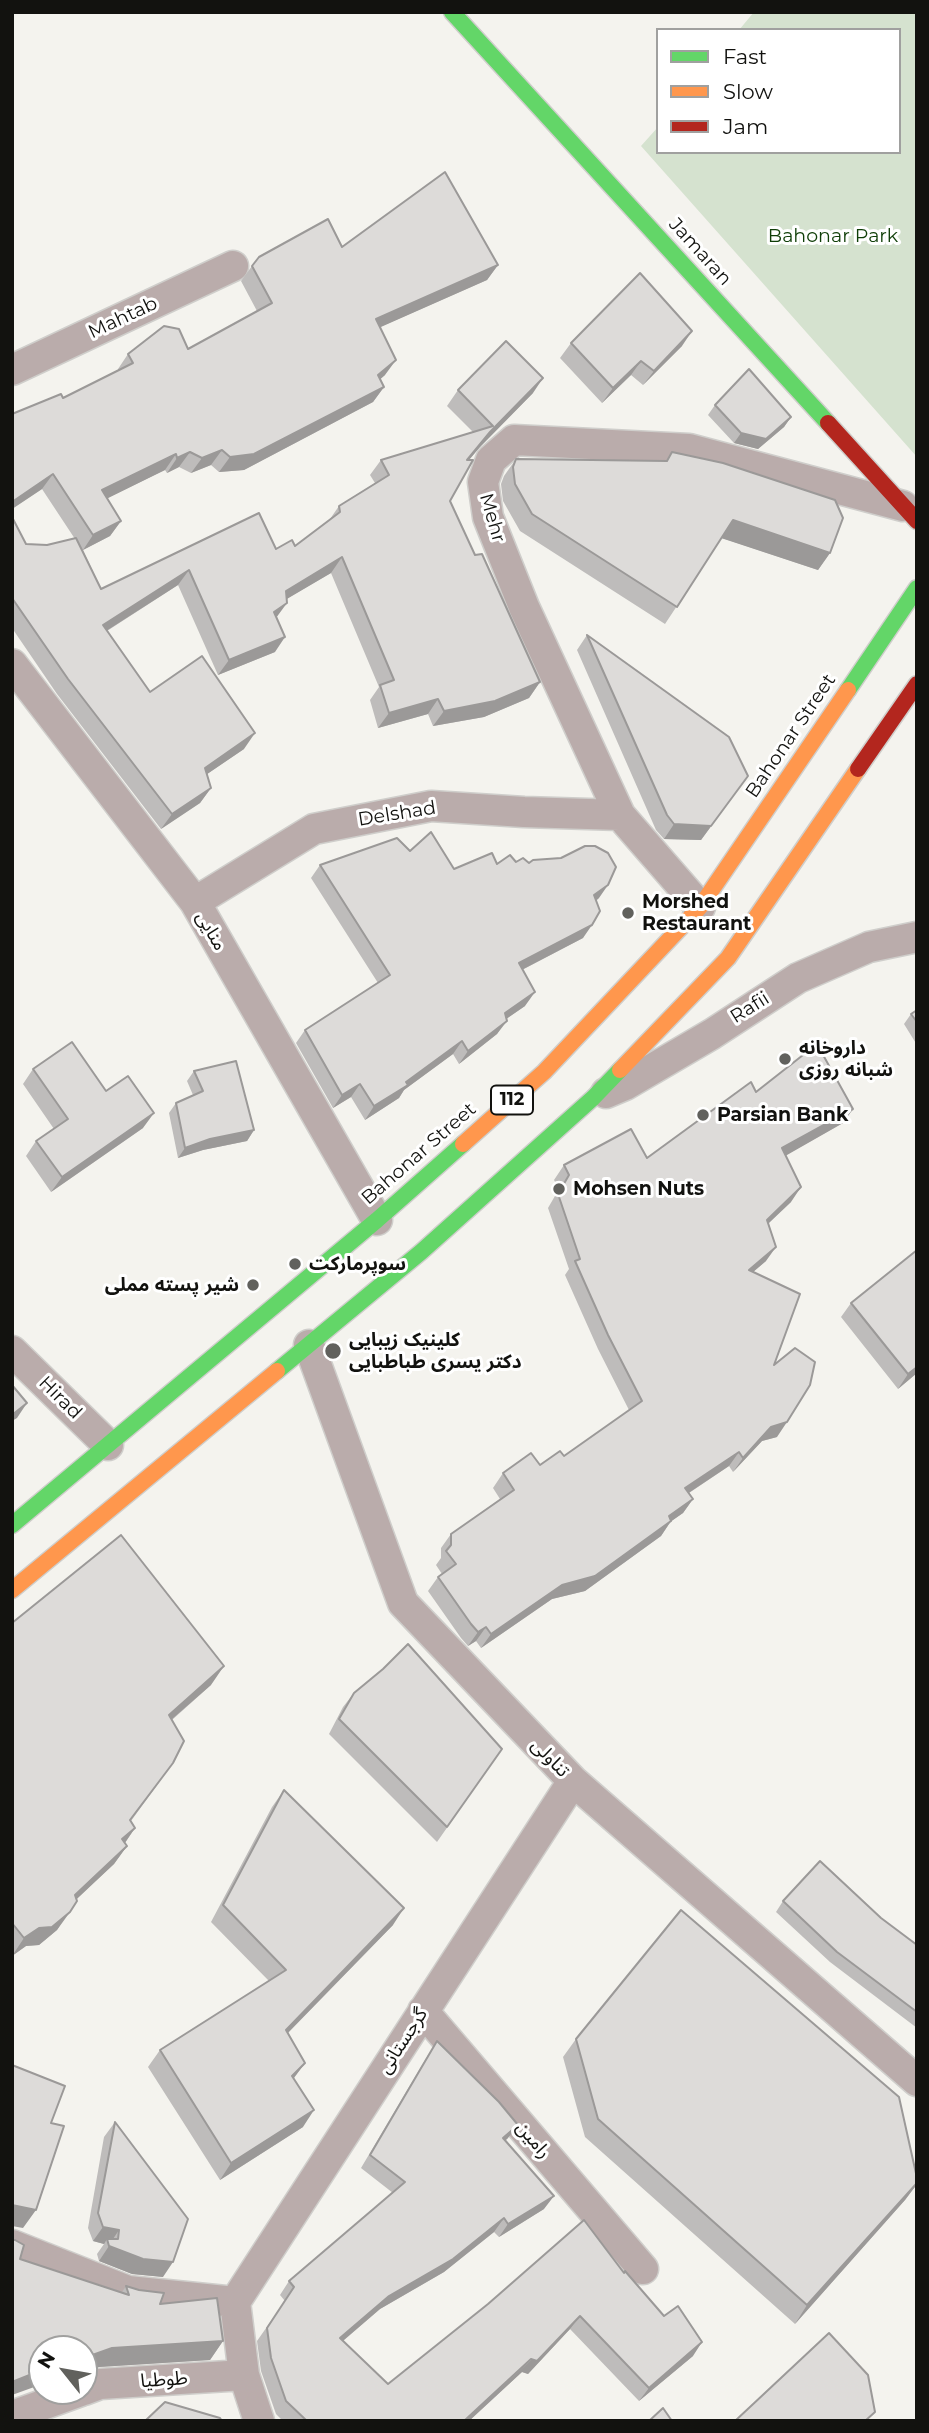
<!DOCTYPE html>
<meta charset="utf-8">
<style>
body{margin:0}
#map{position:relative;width:929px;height:2433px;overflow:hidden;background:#f4f3ee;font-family:Montserrat,sans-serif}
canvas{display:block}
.frame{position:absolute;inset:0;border:14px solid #12120f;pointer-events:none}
.legend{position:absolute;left:656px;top:28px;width:245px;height:126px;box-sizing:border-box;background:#fff;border:2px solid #a0a09f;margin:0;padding:9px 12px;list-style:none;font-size:21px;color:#12120f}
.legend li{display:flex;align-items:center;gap:14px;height:35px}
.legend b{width:35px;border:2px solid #a0a09f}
.north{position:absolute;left:28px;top:2335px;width:70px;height:70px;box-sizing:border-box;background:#fff;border:2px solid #a0a09f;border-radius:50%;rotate:301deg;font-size:19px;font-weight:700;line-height:28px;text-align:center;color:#12120f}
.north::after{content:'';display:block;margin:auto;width:24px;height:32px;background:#61615d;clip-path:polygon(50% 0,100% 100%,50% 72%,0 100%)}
</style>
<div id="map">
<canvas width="929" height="2433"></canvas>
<div class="frame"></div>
<ul class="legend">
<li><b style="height:9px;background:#63d668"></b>Fast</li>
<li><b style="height:9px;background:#ff974d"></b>Slow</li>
<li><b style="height:9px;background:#b3261e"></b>Jam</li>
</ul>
<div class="north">N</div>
</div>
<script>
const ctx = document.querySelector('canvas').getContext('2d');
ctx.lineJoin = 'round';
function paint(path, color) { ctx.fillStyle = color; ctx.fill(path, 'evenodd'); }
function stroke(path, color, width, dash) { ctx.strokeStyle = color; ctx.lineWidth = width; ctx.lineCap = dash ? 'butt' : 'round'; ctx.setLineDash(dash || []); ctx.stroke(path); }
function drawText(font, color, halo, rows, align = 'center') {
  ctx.font = font + ' Montserrat,"Noto Sans Arabic",sans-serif'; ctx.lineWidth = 6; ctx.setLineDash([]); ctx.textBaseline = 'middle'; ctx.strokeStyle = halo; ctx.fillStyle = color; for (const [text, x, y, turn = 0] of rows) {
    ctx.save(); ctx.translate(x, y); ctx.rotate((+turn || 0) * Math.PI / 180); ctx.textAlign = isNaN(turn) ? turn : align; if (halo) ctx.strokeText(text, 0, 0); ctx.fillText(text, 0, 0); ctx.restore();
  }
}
const green = new Path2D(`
 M754,12h163v445l-276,-311 17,-19v25h241v-122h-160z`);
const street = new Path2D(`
 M12,370l221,-104
 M12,664l183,238 182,318
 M195,902l119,-73 117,-23 93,6 96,3
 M700,907l-80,-92 -96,-208 -36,-90 -5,-35 8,-22 23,-20 175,9 214,57
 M606,1093l19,-8 87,-51 86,-56 71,-31 48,-10
 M309,1345l94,258 170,178 344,300
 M12,1351l96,94
 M423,2011l220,258
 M12,2245l116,46 107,11
 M235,2302l338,-521
 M235,2302l9,73 15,46
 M84,2390l16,-6 144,-9
 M12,2416l69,-25`);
const fast = new Path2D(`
 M452,12l376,411
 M848,690l69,-102
 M277,1371l144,-119 172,-154 27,-28
 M12,1525l365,-305 86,-76`);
const slow = new Path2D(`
 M620,1070l108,-112 130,-189
 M463,1144l81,-72 156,-165 148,-217
 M12,1590l265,-219`);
const jam = new Path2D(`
 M828,423l89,98
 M858,769l59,-85`);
const wall = new Path2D(`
 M342,247l156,18 -11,15 -107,47 5,48 -5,4 4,8 -11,15 -129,68 -25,2 -8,-7 -20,8 -12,-6 -12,6 -2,-3 -58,28 14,23 -11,15 -27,14 18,39 175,-40 19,-3 35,-27 9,-13 36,-23 -5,-8 11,-15 92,-28 -26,-26 11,-16 75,3 -53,54 -11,13 -19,41 25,54 65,127 -11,16 -45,19 -51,9 -5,-12 -50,14 -8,-28 9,-13 -48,-114 -45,26 -10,19 -1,34 -57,23 -40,-90 -71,46 43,61 94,57 -37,25 4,14 -11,15 -39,26 -104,-135 -45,-66v-111l14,27 21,1 28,-6 -33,-50 -30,20v-95l51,-16 55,-28v-1l10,-15 60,-5 69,-38 -16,-30 11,-15z
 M571,343l111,3 -39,39 -12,-10 -29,28 -42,-45z
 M715,405l76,12 -7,10 -26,22 -24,-6 -26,-28z
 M672,452l158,101 -12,17 -96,-32 -57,86 -145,-93 -17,-30 -2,-17 3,-8 12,-17 150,2z
 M587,635l150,156 -36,49 -37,-1 -8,-9 -79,-180z
 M410,851l44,18 62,-7 13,1 70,35 -3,3 -13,37 -61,32 3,36 -19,13 -9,15 -38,30 -6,-10 -49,36 -5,8 -34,22 -14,-23 -18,11 -37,-65 9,-13 73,-47 -67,-105 9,-13z
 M917,1010v35l-13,-21 7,-10z
 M33,1069l73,22 37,37 -92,64 -25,-36 10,-15 18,-12 -31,-45z
 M194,1071l60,59 -7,11 -44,9 -25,8 -9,-45 7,-10 17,-8 -6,-14z
 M756,1092l97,17 -10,14 -57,32 5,47 -23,22 -2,37 -13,11 21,93 3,72 -15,4 -29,31 -4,-6 -40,27 4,6 -10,14 -12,8 -10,15 -76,55 -33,8 -71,49 -5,-7 -8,5 -7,-8 -33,-47 10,-14 4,-3 -6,-9 5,-7v-10l10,-14 49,-35 -7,-11 10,-15 37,-8 24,-9 65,-46 -31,-61 -33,-74 4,-6 -21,-61 11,-19 -5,-9 10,-15 83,-7z
 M917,1250v123l-19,16 -57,-72 10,-14z
 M12,1623l199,62 -39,35 -12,61 -29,40 4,7 -10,15 2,3 -13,18 -38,35 -19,31 -18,15 -13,1 -14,10z
 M354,1693l148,56 -65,93 -108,-108 14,-27z
 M284,1790l109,135 -105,108 17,30 -11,15 9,49 -83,53 -72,-113 12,-17 109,-69 -58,-59 61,-115z
 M783,1901l98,17 36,27v83l-87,-66 -54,-50z
 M576,2039l341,145 -12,16 -110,124 -210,-187 -22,-80z
 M437,2041l71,97 -3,3 39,68 -45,28 -5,-5 -50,40 -64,37 -37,32 45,43 236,-111 69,83 -54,45 -69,-72 -42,45 -6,-2 -53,49h-186l-7,-7 -15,-43 -4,-30 28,-40 -5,-6 9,-14 104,-88 -32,-25 67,-113z
 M115,2122l48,155 -31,-3 -33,-13 -2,-7 7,-10 -11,-3 -5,-13 16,-91z
 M20,2259l102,33 4,-6 97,55 -13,19 -111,7 -15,5v-23h-42v29l-5,8z`);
const shadedWall = new Path2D(`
 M498,265l-11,15 -122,54 11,-15z
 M692,331l-10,15 -39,39 11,-14z
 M396,360l-11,15 -18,16 11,-16z
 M641,361l-10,14 -29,28 11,-15z
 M543,378l-10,15 -53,54 -24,28 11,-15 23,-28z
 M384,387l-11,15 -129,68 -25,2 11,-15z
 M791,417l-7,10 -26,22 -24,-6 7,-10z
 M222,450l-11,15 -20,8 11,-15z
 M190,452l-11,15 -12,6 10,-15z
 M176,454l-11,16 -73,36 10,-16z
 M53,474l-11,15 -30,20v-7z
 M733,520l97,33 -12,17 -97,-32z
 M121,521l-11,15 -27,14 10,-15z
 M342,557l-11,16 -56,33 11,-15z
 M189,570l-11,15 -86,55 11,-15z
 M287,603l-11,15 -2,-6z
 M285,637l-10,15 -57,23 11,-15z
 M540,682l-11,16 -45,19 -51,9 11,-15z
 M438,699l-10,15 -50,14 11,-15z
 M255,733l-11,16 -50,34 11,-15z
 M748,776l-47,64 -37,-1 10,-15z
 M211,788l-11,15 -39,26 11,-15z
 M608,885l-9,13 -14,10 9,-13z
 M592,925l-9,13 -73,38 9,-13z
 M535,992l-10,14 -29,20 9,-13z
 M507,1021l-10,13 -38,30 9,-13z
 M462,1041l-9,13 -49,36 -5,8 -34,22 9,-14z
 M360,1084l-9,13 -18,11 9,-13z
 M853,1109l-10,14 -70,40 9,-15z
 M154,1113l-11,15 -92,64 11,-15z
 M254,1130l-7,11 -44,9 -25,8 7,-10 25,-9z
 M801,1187l-10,15 -34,32 10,-14z
 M776,1247l-10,14 -27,23 10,-14z
 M917,1367v6l-19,16 10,-15z
 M27,1403l-10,15 -5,3v-6z
 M787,1422l-10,15 -15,4 -29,31 10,-14 28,-31z
 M739,1452l-10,14 -54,36 10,-14z
 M693,1499l-10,14 -24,17 10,-14z
 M671,1521l-10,15 -76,55 -33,8 -71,49 10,-14 71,-49z
 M486,1627l-10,14 -8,5 10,-14z
 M224,1666l-13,19 -55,48 13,-18z
 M135,1828l-13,19v-8z
 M127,1846l-13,18 -52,49 13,-18z
 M404,1908l-11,17 -119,122 12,-17z
 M70,1912l-13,18 -18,15 -13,1 -14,10 12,-18 15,-10z
 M305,2063l-12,16 -1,-3z
 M314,2110l-11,17 -83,53 11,-17z
 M518,2125l-10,13 -15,13 10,-13z
 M917,2184l-12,16 -110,124 12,-19z
 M554,2196l-10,13 -45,28 9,-13z
 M12,2205l24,5 -13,18 -11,-2z
 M504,2218l-10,14 -50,40 -64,37 -49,42 9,-13 49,-42z
 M103,2227l16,3 -10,15 -2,-6 -3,5 -11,-3z
 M109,2246l64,16 -10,15 -31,-3 -33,-13z
 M580,2316l-10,13 -42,45 -6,-2 -53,49h-5z
 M223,2341l-13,19 -111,7 -15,5v-14l28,-10z
 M702,2342l-9,14 -54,45 10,-13z
 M42,2361v17l-5,8 -25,9v-13l25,-19z`);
const building = new Path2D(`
 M445,172l53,93 -122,54 20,41 -18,15 6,12 -130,67 -24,3 -8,-7 -20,8 -12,-6 -13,6 -1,-4 -74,36 19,31 -28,14 -40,-61 -41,28v-88l49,-20 2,4 70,-35 -5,-9 36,-28 15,3 9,20 84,-46 -20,-37 7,-9 69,-38 14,28z
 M640,273l52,58 -38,40 -13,-10 -28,27 -42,-45z
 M506,341l37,37 -53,54 -23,28h6l-23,41 25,54 7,-1 58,128 -45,19 -51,10 -6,-12 -49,14 -9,-28 14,-5 -52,-123 -56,34 1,12 -13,9 11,25 -56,23 -40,-90 -86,55 47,67 52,-36 53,77 -50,35 6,20 -39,26 -104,-135 -56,-81v-81l14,27 21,1 29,-7 25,51 158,-76 17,36 16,-9 3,6 45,-34 -1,-6 50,-31 -8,-15 112,-34 -35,-36z
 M749,369l42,48 -25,22 -25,-6 -26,-28z
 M672,452l51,11 112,37 8,18 -13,35 -97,-33 -56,87 -145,-93 -17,-30 -2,-17 3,-8 151,2z
 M587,635l142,102 19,39 -37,50 -37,-2 -7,-9z
 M431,832l23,37 38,-16 5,11 13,-9 6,7 7,-4 6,5 4,-3 28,-2 24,-12h10l13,7 8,14 -8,18 -14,10 6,16 -8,14 -73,38 16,29 -30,21 2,8 -39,30 -6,-10 -56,41 2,3 -34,21 -14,-22 -18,11 -37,-65 85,-55 -70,-110 77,-27 13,13z
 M917,1010v12l-6,-8z
 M72,1042l34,49 22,-15 26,37 -92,64 -26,-36 32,-22 -35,-50z
 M817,1044l36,65 -71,39 19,39 -34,33 9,27 -27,23 51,24 -26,71 21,-17 20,14 -5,23 -23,37 -16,5 -28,31 -4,-6 -54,36 8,11 -24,17 2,5 -76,55 -33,9 -71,49 -5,-7 -8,5 -7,-8 -33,-47 18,-13 -10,-13 5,-6v-11l63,-44 -11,-17 28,-20 9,12 20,-14 4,5 78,-55 -34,-66 -33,-74 5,-2 -22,-65 11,-19 -5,-10 67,-36 16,29 104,-76 5,10z
 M236,1061l18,69 -44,9 -25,9 -9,-45 27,-12 -9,-20z
 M917,1250v117l-9,7 -57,-71z
 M12,1385l15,18 -15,12z
 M121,1535l103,131 -55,49 15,26 -11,22 -43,57 5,8 -13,11 5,7 -52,49 2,6 -7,11 -18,15 -13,1 -15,10 -12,-15v-300z
 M408,1644l94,105 -55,78 -108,-108 15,-26 29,-24z
 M284,1790l120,118 -118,122 19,33 -13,13 22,34 -83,53 -71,-113 126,-80 -63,-65z
 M820,1861l61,57 36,27v67l-80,-60 -54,-51z
 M681,1910l218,187 18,81v5l-110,122 -209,-186 -22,-80z
 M437,2041l62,61 19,23 -15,13 51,58 -46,28 -4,-6 -51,41 -64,37 -49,42 48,46 100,-80 96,-84 40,53 1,-2 39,45 14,-10 24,36 -53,46 -69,-72 -43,45 -6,-2 -67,62h-157l-21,-20 -15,-43 -4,-30 27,-41 -5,-6 116,-99 -35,-27z
 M12,2065l53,21 -14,37 13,3 -28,84 -24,-5z
 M115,2122l73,97 -15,43 -30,-3 -34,-13 -2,-7h11l1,-9 -16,-3 -5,-14z
 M12,2240h3l9,5 -4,14 109,36 -3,-9 13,4 25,3 -4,11 57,-6 6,43 -111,7 -28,10v-9h-8l-1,-2 -5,2h-28v12l-5,2 5,2v5l-30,12z
 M829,2333l39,42 7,37 -10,9h-130z
 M165,2402l55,16 2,3h-77z
 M663,2408l9,13h-23z`);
const markers = [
 [628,913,7,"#61615d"],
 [785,1059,7,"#61615d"],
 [703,1115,7,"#61615d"],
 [559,1189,7,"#61615d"],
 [295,1264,7,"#61615d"],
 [253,1285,7,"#61615d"],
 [333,1351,9,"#61615d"]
];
const shields = [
 [512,1100,42]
];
const shieldNames = [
 ["112",512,1100]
];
const parkNames = [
 ["Bahonar Park",833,236]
];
const streetNames = [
 ["Jamaran",700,252,48],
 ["Mahtab",123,318,-25],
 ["Mehr",492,518,74],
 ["Bahonar Street",791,736,-56],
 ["Delshad",397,814,-9],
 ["منایی",211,931,60],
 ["Rafii",750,1008,-32],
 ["Bahonar Street",419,1154,-41],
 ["Hirad",60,1398,45],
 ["تناولی",550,1758,46],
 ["گرجستانی",403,2041,-57],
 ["رامین",533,2140,50],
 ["طوطیا",164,2380,-4]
];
const poiNames = [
 ["Morshed",642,902],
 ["Restaurant",642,924],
 ["داروخانه",799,1048],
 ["شبانه روزی",799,1070],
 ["Parsian Bank",717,1115],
 ["Mohsen Nuts",573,1189],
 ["سوپرمارکت",309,1264],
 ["شیر پسته مملی",239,1285,"right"],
 ["کلینیک زیبایی",349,1340],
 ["دکتر یسری طباطبایی",349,1362]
];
paint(green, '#d5e2cf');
stroke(street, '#cfcecb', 33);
stroke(fast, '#cfcecb', 19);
stroke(slow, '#cfcecb', 19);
stroke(jam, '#cfcecb', 19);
stroke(street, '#baacab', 30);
stroke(fast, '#63d668', 16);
stroke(slow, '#ff974d', 16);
stroke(jam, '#b3261e', 16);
paint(wall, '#bebcbb');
paint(shadedWall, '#9b9998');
paint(building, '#dddbd9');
stroke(building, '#9b9998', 2);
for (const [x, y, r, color] of markers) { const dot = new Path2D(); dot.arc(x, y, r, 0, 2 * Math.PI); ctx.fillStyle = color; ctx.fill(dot); stroke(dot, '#fff', 2.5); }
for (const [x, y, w] of shields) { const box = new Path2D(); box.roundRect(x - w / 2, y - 14.5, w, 29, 5); ctx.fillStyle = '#fff'; ctx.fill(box); stroke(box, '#12120f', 2); }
drawText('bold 18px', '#12120f', null, shieldNames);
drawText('19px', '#0f3e07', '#fff', parkNames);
drawText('19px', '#12120f', '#fff', streetNames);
drawText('bold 19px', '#12120f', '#fff', poiNames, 'left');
</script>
